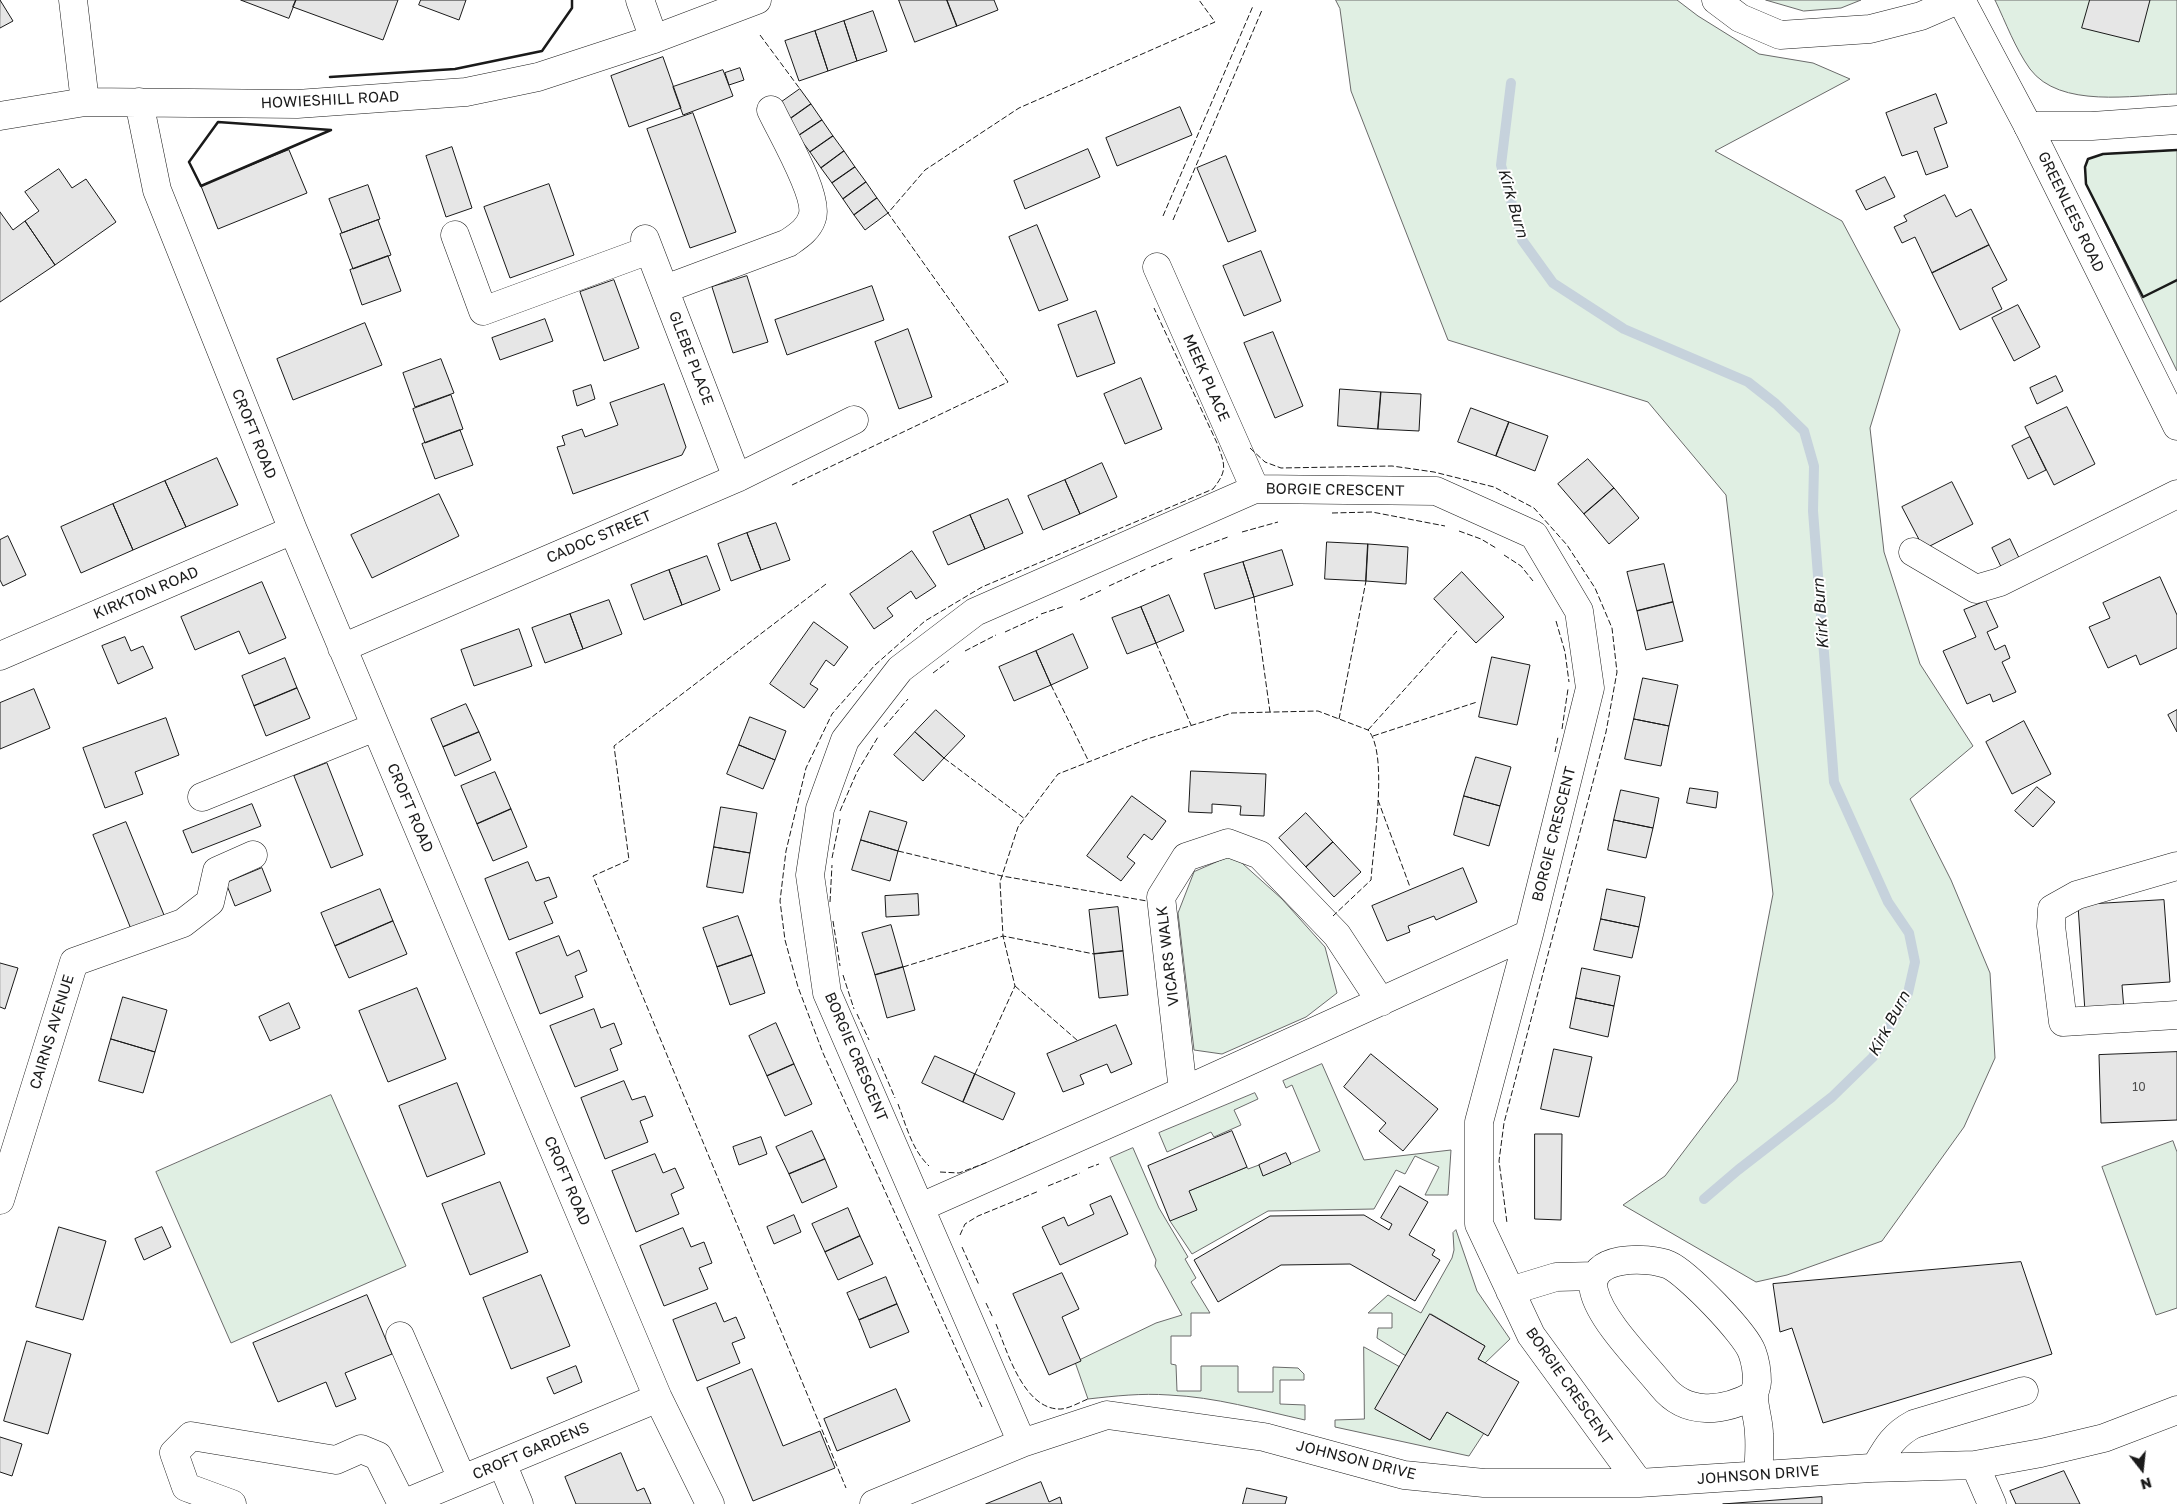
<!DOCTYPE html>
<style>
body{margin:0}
#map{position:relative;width:2177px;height:1504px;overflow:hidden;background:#fff;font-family:"Golos Text",sans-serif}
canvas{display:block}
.north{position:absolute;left:2117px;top:1444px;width:50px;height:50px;-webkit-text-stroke:4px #fff;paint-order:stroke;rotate:164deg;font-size:14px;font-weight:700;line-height:20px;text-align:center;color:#1a1a1a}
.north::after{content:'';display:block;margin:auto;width:18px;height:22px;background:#1a1a1a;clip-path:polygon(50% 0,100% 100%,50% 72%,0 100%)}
</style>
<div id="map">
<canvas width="2177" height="1504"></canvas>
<div class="north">N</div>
</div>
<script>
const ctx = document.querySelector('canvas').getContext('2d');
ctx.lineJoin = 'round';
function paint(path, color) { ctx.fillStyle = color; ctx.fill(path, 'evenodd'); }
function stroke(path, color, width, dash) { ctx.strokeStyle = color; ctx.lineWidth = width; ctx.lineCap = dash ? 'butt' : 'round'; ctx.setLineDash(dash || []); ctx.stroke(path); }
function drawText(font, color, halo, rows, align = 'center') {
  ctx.font = font + ' "Golos Text",sans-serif'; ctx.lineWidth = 4; ctx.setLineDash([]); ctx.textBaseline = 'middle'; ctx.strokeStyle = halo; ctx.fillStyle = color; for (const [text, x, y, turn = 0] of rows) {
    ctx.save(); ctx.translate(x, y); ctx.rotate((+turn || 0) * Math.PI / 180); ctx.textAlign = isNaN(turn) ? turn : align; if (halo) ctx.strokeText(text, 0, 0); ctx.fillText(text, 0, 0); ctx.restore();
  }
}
const green = new Path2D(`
 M1336,0h341l21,16 61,38 54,9 37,16 -135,72 127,70 58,109 -30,98 14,124 36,112 53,82 -63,53 41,81 39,93 5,85 -31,69 -82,114 -95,34 -31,7 -133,-77 42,-29 72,-95 36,-187 -47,-399 -78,-93 -200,-62 -97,-249 -11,-82z
 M1766,0h95l-20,8 -37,3z
 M1995,0h182v94c-44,1 -117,15 -147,-25 -15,-21 -24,-46 -35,-69z
 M2177,150v221l-91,-187 -1,-17 3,-8 15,-5z
 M1233,855l49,44 43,48 12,46 -31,24 -84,37 -28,-4 -16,-137 16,-41z
 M1322,1064l42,96 87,-10 -3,45h-23l14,-28 -24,-11 -10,18 -9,-4 -22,39 -106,2 -76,43 -22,-33 19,-30 58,-24 1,2 11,-4 5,10 56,-24 -28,-66 -6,3 -3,-7z
 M1255,1093l3,6 -24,11 7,15 -27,12 -3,-5 -44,20 -8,-19z
 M331,1095l75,171 -175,77 -75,-171z
 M2173,1141l4,11v156l-21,7 -54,-148z
 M1133,1148l26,60 29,49 -3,2 11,19 -5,4 19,31h-19v23h-20v28l5,1 1,26h24v-25h37v26h35v-25l25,1 6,6v6h-24v24l25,1v15c-45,-10 -90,-23 -136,-25 -28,-2 -54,1 -81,4l-13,-37 81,-39 26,-8 -27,-49 1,-6 -46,-102z
 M1456,1230l21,61 33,48 -25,24 -7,-4 7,-13 -54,-32 -25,42 -29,-18 1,-10h14v-15h-24l20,-18 33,18 31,-55 2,-8 -1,-17z
 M1364,1347l36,20 -24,42 54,31 17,-28 37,21 -15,23 -134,-29v-7l29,-1z`);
const stream = new Path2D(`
 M1511,83l-10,82 21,75 31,43 71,46 124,53 28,22 28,27 10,35 -1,45 21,271 54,120 21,31 6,29 -7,31 -35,64 -41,40 -94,73 -34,29`);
const building = new Path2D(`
 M0,0l13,21 -13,7z
 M241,0h55l-7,18z
 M296,0h102l-15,40 -90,-33z
 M421,0h45l-7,20 -40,-15z
 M899,0h48l10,26 -42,16z
 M947,0h47l4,10 -41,16z
 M2090,0h60l-11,42 -57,-14z
 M873,11l14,40 -30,10 -13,-40z
 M844,21l13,40 -29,10 -13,-40z
 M815,31l13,40 -29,10 -14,-40z
 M663,57l18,51 -52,19 -18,-51z
 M740,68l4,12 -15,5 -4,-12z
 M723,70l10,26 -50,19 -10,-28z
 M800,89l11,15 -24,17 -11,-15z
 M1936,94l11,29 -13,5 14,39 -22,8 -9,-24 -15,5 -16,-43z
 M811,104l11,16 -24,16 -11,-15z
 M1180,107l12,28 -75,31 -11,-28z
 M693,113l43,119 -46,16 -43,-119z
 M822,120l11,16 -23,16 -12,-16z
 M833,136l11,15 -23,17 -11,-16z
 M452,147l20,61 -26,9 -20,-61z
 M1088,149l12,28 -75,32 -11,-28z
 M289,150l18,43 -89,36 -17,-43z
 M844,151l11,16 -23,16 -11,-15z
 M1226,156l30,75 -28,11 -31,-74z
 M855,167l11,15 -23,17 -11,-16z
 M59,169l13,19 14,-9 30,43 -61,43 -30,-44 14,-10 -14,-19z
 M1885,177l10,20 -29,13 -10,-19z
 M866,182l11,16 -23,17 -11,-16z
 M549,184l25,71 -64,23 -26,-71z
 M368,185l12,34 -38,14 -13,-34z
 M1945,195l11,22 15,-8 18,36 -57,28 -17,-36 -13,6 -8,-16 13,-6 -3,-5z
 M877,198l11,15 -23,17 -11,-15z
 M0,212l13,18 12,-9 30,44 -55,37z
 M378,220l13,35 -38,14 -13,-35z
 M1037,225l31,75 -29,11 -30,-74z
 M1989,245l18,35 -15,8 10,21 -42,21 -28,-57z
 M1261,251l20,50 -37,15 -21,-50z
 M388,256l13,35 -39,14 -12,-35z
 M747,276l21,66 -35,11 -21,-66z
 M614,280l25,68 -35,13 -24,-69z
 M872,286l12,34 -97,35 -12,-35z
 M2018,305l22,42 -26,14 -22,-43z
 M1096,311l19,52 -38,14 -19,-52z
 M545,319l8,22 -53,19 -8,-22z
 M365,323l17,42 -89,35 -16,-41z
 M908,329l24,68 -33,12 -24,-67z
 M1273,332l30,74 -28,12 -31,-75z
 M441,359l13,34 -39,14 -12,-34z
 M2056,376l7,15 -26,13 -7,-16z
 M1141,378l21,51 -37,15 -21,-50z
 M664,384l22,63 -4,8 -109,39 -16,-47 8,-2 -3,-9 20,-7 3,8 33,-12 -8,-22z
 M591,385l4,14 -18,7 -4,-15z
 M1340,389l41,3 -3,37 -40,-3z
 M1381,392l40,2 -2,37 -41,-2z
 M451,395l12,34 -38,14 -12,-34z
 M2067,407l28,57 -41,21 -29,-58z
 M1471,408l38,14 -13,34 -38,-14z
 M1509,422l39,14 -13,35 -39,-15z
 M460,430l13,35 -38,14 -13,-35z
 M2030,437l16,33 -18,9 -16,-33z
 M217,458l21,47 -52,22 -21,-46z
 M1588,459l26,29 -30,26 -26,-30z
 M1102,463l15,34 -37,17 -15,-34z
 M1065,480l15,34 -37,16 -15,-34z
 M165,481l21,46 -53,23 -20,-46z
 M1952,482l21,42 -49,25 -22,-42z
 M1614,488l25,30 -30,26 -25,-30z
 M439,494l20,42 -87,42 -21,-43z
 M1008,499l15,34 -38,16 -15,-34z
 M113,504l20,46 -52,23 -20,-46z
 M970,515l15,34 -37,16 -15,-33z
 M776,523l14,37 -29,10 -14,-37z
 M747,533l14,37 -30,11 -13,-37z
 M8,536l18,39 -23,11 -3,-6v-40z
 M2010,539l13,27 -18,9 -13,-27z
 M1327,542l41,2 -2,37 -41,-2z
 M1368,544l40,3 -2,37 -40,-3z
 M1282,550l11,35 -39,12 -11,-35z
 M912,551l24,35 -20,13 -5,-8 -24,17 6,8 -19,13 -24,-35z
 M707,556l13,34 -38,15 -13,-35z
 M1243,562l11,35 -39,12 -11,-35z
 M1664,564l9,38 -36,9 -10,-39z
 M669,570l13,35 -38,15 -13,-35z
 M1462,572l42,45 -28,26 -42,-44z
 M2160,577l17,38v33l-37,17 -4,-10 -28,13 -19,-41 21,-9 -7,-15z
 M262,582l24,56 -37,16 -10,-23 -44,19 -14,-33z
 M1169,595l15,36 -28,12 -15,-36z
 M609,600l13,34 -39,15 -13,-35z
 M1986,601l12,26 -11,5 8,18 10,-5 5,13 -8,4 14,30 -23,10 -3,-8 -23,10 -24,-53 33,-14 -12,-27z
 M1673,602l10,39 -37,9 -9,-39z
 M1141,607l15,36 -29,11 -15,-36z
 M570,614l13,35 -38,14 -13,-35z
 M814,622l34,25 -14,19 -8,-6 -16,24 8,5 -14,19 -34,-24z
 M519,629l13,37 -58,20 -13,-36z
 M1073,634l15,34 -37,17 -15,-34z
 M125,637l6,14 12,-5 10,22 -35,16 -16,-38z
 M1036,651l15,34 -37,16 -15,-34z
 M1492,657l38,8 -13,60 -38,-8z
 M285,658l12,30 -43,18 -12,-30z
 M1643,678l35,7 -9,41 -35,-7z
 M297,688l13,30 -44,18 -12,-30z
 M34,689l16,39 -50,21v-46z
 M466,704l13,28 -36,15 -12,-28z
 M936,710l29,26 -21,22 -29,-26z
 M2177,710v22l-9,-17z
 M750,717l36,14 -11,29 -36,-15z
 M166,718l13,37 -44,17 8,22 -38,14 -22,-60z
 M1634,719l35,7 -8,40 -36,-7z
 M2024,721l27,53 -39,20 -26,-52z
 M479,732l12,28 -36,16 -12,-29z
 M915,732l29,26 -21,23 -29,-26z
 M739,745l36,15 -12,29 -36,-15z
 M1476,757l35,10 -11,39 -36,-10z
 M327,763l36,92 -32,13 -37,-92z
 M1191,771l75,3 -2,42 -24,-1 1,-9 -29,-2v9l-23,-1z
 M495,772l16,37 -34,15 -16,-38z
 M2037,787l18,15 -22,25 -18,-16z
 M1690,788l28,4 -2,16 -29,-5z
 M1621,790l38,8 -6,30 -39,-8z
 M1132,796l34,25 -14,19 -8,-6 -17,23 8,6 -14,18 -34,-25z
 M1464,796l36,10 -11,40 -35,-11z
 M252,804l9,22 -69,27 -9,-22z
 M721,807l36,6 -7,40 -36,-6z
 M511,809l16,38 -34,14 -16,-37z
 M870,811l37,11 -9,29 -37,-11z
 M1306,813l27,29 -27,25 -27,-29z
 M1614,820l39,8 -7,30 -38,-8z
 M126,822l38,93 -33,14 -38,-94z
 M861,840l37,11 -8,30 -38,-11z
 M1333,842l28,30 -27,25 -28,-30z
 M714,847l36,6 -7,40 -36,-6z
 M528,862l8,19 13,-4 8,20 -13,5 9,21 -44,17 -24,-61z
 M262,868l9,23 -36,15 -9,-23z
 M1463,868l14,34 -41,18 -2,-4 -26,10 2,6 -23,9 -15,-35z
 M380,889l13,32 -58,25 -14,-33z
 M1607,889l38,8 -6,30 -38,-8z
 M918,894l1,21 -33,2 -1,-21z
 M2164,900l6,82 -48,3 2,25 -39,2 -7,-107z
 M1118,907l5,44 -29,3 -5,-44z
 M738,916l14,39 -35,12 -14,-39z
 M1601,919l38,8 -7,31 -38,-8z
 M393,921l14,33 -58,24 -14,-32z
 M891,925l12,42 -28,8 -13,-42z
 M559,936l8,20 12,-6 8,21 -12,5 8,21 -43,17 -24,-61z
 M1123,951l5,44 -29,3 -5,-44z
 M752,955l13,38 -35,12 -13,-38z
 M0,963l18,5 -13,41 -5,-2z
 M903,967l12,43 -28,8 -12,-43z
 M1582,968l38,8 -6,30 -38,-8z
 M417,988l29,71 -58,23 -29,-71z
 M123,997l44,13 -12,42 -44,-13z
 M1576,998l38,8 -6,31 -38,-9z
 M289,1003l11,25 -30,13 -11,-24z
 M594,1009l7,19 13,-5 8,21 -12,5 8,21 -43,17 -25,-61z
 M776,1023l18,41 -27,12 -18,-40z
 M1116,1025l16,39 -21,9 -4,-9 -27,11 4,9 -21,8 -16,-38z
 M111,1039l44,13 -12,41 -44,-12z
 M1554,1049l38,8 -13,60 -38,-8z
 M2177,1052v68l-76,3 -2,-68z
 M1371,1054l67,55 -35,42 -24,-20 7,-8 -42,-36z
 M935,1056l40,18 -12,28 -41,-19z
 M794,1064l18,40 -27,12 -18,-40z
 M975,1074l40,19 -12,27 -40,-18z
 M624,1081l8,19 13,-4 8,20 -13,5 8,21 -43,17 -24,-61z
 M457,1083l28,71 -58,23 -28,-71z
 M812,1131l13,28 -36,15 -13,-27z
 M1232,1131l15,36 -58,24 8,19 -27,11 -22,-55z
 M1535,1134h27l-1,86 -26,-1z
 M761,1137l6,17 -28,11 -6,-18z
 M1286,1153l5,11 -28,12 -4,-11z
 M655,1154l8,19 12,-5 9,20 -13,6 8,20 -43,18 -24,-61z
 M825,1159l12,28 -35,16 -13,-29z
 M500,1182l28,70 -58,23 -28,-71z
 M1400,1186l28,16 -19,33 26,15 -3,5 8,5 -25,41 -65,-37 -69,1 -63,37 -24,-42 76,-44 94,-1 25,15 3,-6 -11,-6z
 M1111,1196l17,38 -68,31 -18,-38 22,-10 4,9 26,-12 -4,-9z
 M848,1208l12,28 -35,16 -13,-28z
 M794,1215l7,17 -27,12 -7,-17z
 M59,1227l47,14 -23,79 -47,-13z
 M162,1227l9,20 -27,13 -9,-21z
 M683,1228l8,19 13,-5 8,21 -13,5 9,21 -44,17 -24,-60z
 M860,1236l13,28 -35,16 -13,-28z
 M2021,1262l31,92 -229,69 -31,-95 -12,4 -7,-48z
 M1062,1273l17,36 -17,8 19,44 -32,14 -36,-81z
 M541,1275l29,71 -59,23 -28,-71z
 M886,1277l11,27 -38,16 -12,-27z
 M367,1295l25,59 -47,19 11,26 -20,8 -10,-25 -48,20 -25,-59z
 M716,1303l8,19 12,-5 9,21 -13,5 8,20 -43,18 -24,-61z
 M897,1304l12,28 -39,16 -11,-28z
 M1430,1314l55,32 -7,13 41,23 -31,54 -41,-24 -17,28 -55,-31z
 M27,1341l44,13 -23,80 -44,-13z
 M576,1366l6,16 -28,12 -7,-16z
 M752,1369l31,77 37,-15 15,37 -82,33 -46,-113z
 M896,1389l14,32 -73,30 -13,-32z
 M0,1437l22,7 -10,32 -12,-4z
 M621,1453l16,38 7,-3 7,16h-75l-11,-27z
 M2064,1471l16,33h-64l-6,-13z
 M1041,1482l8,20 11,-5 2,7h-76z
 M1247,1488l40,9 -2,7h-42z
 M1822,1497v7h-99z`);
const minor = new Path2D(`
 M73,0l12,102
 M640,0l14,39
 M1716,0l24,18 40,17 90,-6 51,-13 37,-16
 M139,102l18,88 136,340 365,868 52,106
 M0,116l85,-14 212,2 169,-12 72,-15 116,-38 103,-39
 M2028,126h64l85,-6
 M455,235l28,76 166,-61
 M645,239l92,239
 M1157,267l98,222
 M665,289l123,-46c10,-7 20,-13 24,-25 8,-21 -31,-86 -41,-108
 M1913,552l63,37 24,-7 177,-88
 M342,648l395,-170 117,-58
 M0,656l293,-126
 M202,797l173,-70
 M2177,866l-100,29 -25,14 -1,17 12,96 114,-7
 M1183,1091l-22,-194 25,-40 42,-14 32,12 77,80 44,67
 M0,1200l74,-238 109,-39 27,-21 7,-31 36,-16
 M921,1207l262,-116 346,-157
 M1510,1291l46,-14 39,-1
 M400,1336l62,143
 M1754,1395c-31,17 -68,21 -92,-9 -20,-25 -61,-65 -68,-95 -8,-36 54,-35 75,-26 18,8 76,68 83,87 3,8 5,21 5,30 0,5 -3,9 -3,14 0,13 5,25 5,38 1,14 0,28 -1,41
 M1022,1443l-195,-450 -17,-118 10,-66 25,-69 55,-71 75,-57 280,-123 181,2 98,44 45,76 11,77 -61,246 -50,188v102l52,111 108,148
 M502,1463l17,41
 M1975,1465l17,39
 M1875,1468c11,-19 18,-33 39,-44l110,-33
 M232,1504l-46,-17 -12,-34 17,-17 145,24 25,-11 17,7 24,48
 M403,1504l255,-106
 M874,1504l148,-61 85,-28 157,22 140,38 80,8h155l232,-15 104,-3 66,-12 63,-15 73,-28`);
const major = new Path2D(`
 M1961,0l67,126 149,300`);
const fence = new Path2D(`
 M760,35l40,54
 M1163,216l90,-210
 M1173,220l89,-210
 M1250,448l15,14 16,6 111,-2 42,6 60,15 40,21 33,37 28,43 17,40 5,44 -11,60 -102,391 -5,38 8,62
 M792,485l216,-103 -120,-169 37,-43 94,-62 196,-86 -16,-22
 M1332,513l40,-1 73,14
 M1459,531l22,8 15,9
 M1242,532l36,-10
 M1190,551l38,-14
 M1504,555l17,11 12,15
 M1151,567l22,-9
 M826,584l-212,162 15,114 -36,16 253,612
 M1109,586l37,-17
 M1254,597l16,115
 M1080,600l22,-10
 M1041,614l24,-8
 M1556,621l9,31 4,30
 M1005,632l33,-15
 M1156,643l35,82
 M965,651l31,-16
 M933,673l16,-12
 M1051,685l38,77
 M1339,719l27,-138
 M884,727l24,-28
 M1562,729l6,-40
 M1368,730l89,-99
 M1373,736l104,-34
 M1555,752l3,-15
 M944,758l81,61
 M1378,800l32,87
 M840,811l17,-39 21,-35
 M898,851l104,25 145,25
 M832,858l8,-39
 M830,902l2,-37
 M833,921l7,45
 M903,967l100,-31 91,18
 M843,975l11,34
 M1015,986l63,55
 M857,1014l12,26
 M878,1058l17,40
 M975,1074l40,-88 -12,-50 -3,-54 18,-55 40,-53 89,-35 85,-26 86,-2 50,19c21,23 5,117 3,150l-38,36
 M898,1104c8,21 14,46 31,62
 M1010,1152l20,-9
 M1088,1168l11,-4
 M940,1172l19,1 29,-11
 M1048,1186l32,-13
 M960,1235l5,-11 13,-8 61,-25
 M962,1247l17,38
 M986,1303l7,15
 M996,1324c11,27 27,83 62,85 9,1 22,-7 30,-10
 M982,1407l-159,-354 -25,-66 -13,-47 -5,-39 6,-50 20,-83 26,-54 43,-49 50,-44 57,-34 231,-98c15,-19 12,-24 4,-46l-63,-135`);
const wall = new Path2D(`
 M330,77l125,-8 87,-18 30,-43v-8
 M218,122l113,8 -130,56 -12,-24z
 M2177,150l-74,4 -15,5 -3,8 1,17 57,113 34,-17`);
const numberNames = [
 ["10",2139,1087]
];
const streetNames = [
 ["HOWIESHILL ROAD",330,100,-3],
 ["GREENLEES ROAD",2071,212,64],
 ["GLEBE PLACE",691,358,69],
 ["MEEK PLACE",1206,378,66],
 ["CROFT ROAD",254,434,68],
 ["BORGIE CRESCENT",1335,490,1],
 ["CADOC STREET",599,537,-23],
 ["KIRKTON ROAD",146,593,-23],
 ["CROFT ROAD",410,808,67],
 ["BORGIE CRESCENT",1554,834,-76],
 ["VICARS WALK",1168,956,-97],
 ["CAIRNS AVENUE",52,1032,-73],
 ["BORGIE CRESCENT",856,1057,67],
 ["CROFT ROAD",567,1181,67],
 ["BORGIE CRESCENT",1569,1386,55],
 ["CROFT GARDENS",531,1451,-23],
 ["JOHNSON DRIVE",1356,1460,14],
 ["JOHNSON DRIVE",1758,1475,-4]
];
const waterNames = [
 ["Kirk Burn",1513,203,74],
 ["Kirk Burn",1821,614,-94],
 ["Kirk Burn",1889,1024,-62]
];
paint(green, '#e0efe3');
stroke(green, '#6a6a6a', 1);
stroke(stream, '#c6d2dc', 10);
paint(building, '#e6e6e6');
stroke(building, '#1a1a1a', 1);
stroke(minor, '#1a1a1a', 29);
stroke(major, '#1a1a1a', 29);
stroke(minor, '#fff', 28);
stroke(major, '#fff', 28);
stroke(fence, '#1a1a1a', 1, [6, 2.5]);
stroke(wall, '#1a1a1a', 2.5);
drawText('12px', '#4d4d4d', null, numberNames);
drawText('15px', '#1a1a1a', '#fff', streetNames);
drawText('italic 16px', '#1a1a1a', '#fff', waterNames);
</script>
